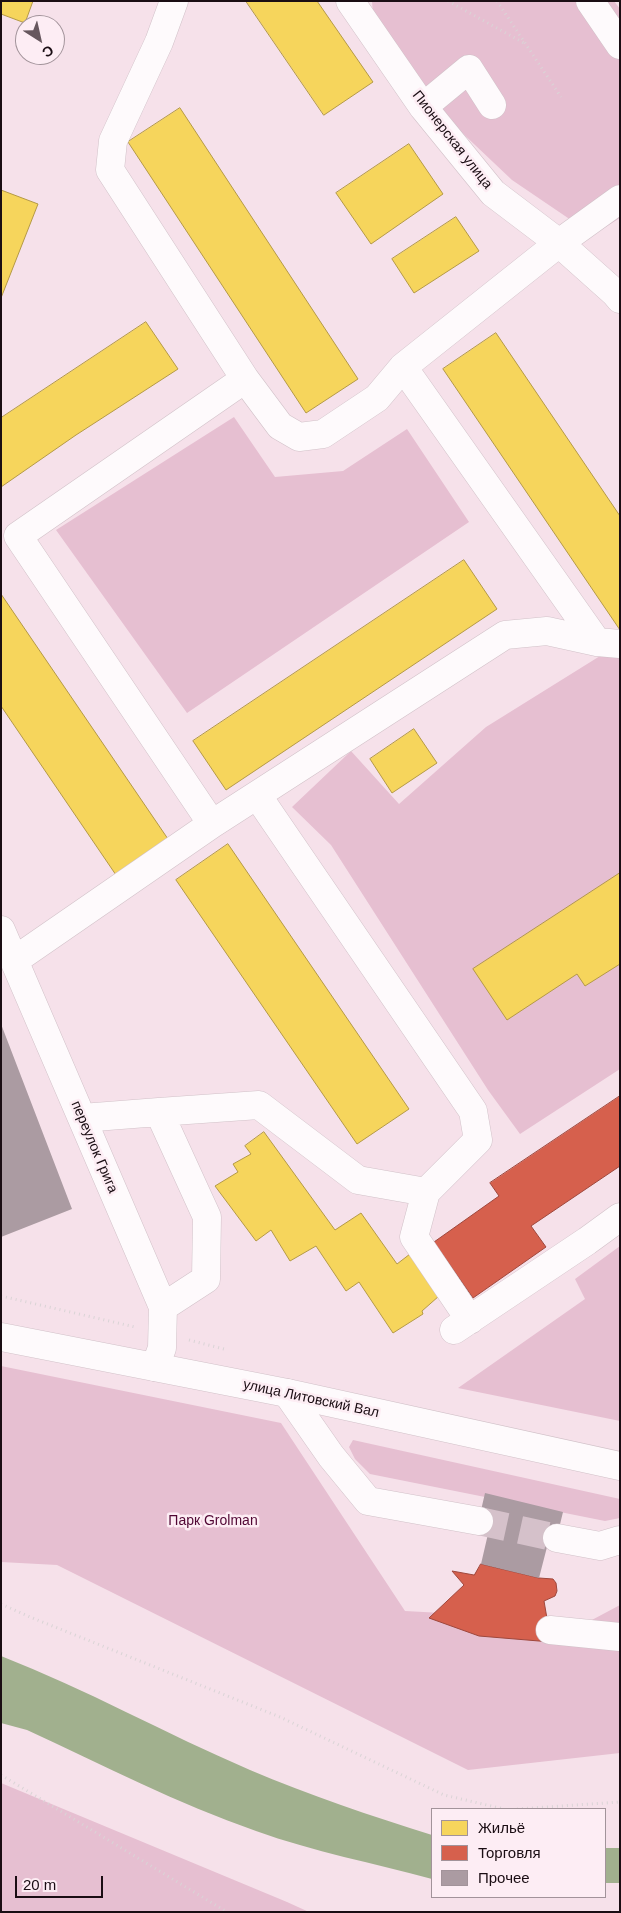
<!DOCTYPE html>
<meta charset="utf-8">
<style>
body{margin:0}
#map{position:relative;width:621px;height:1913px;overflow:hidden;background:#f6e1ea;font-family:Arial,sans-serif}
canvas{display:block}
.frame{position:absolute;inset:0;border:2px solid #1a0d13;pointer-events:none}
.legend{position:absolute;left:431px;top:1808px;width:175px;height:90px;box-sizing:border-box;background:#fdedf4;border:1px solid #a2939a;margin:0;padding:6px 9px;list-style:none;font-size:15px;color:#1a0d13}
.legend li{display:flex;align-items:center;gap:10px;height:25px}
.legend b{width:25px;border:1px solid #a2939a}
.north{position:absolute;left:15px;top:15px;width:50px;height:50px;box-sizing:border-box;background:#fdedf4;border:1px solid #a2939a;border-radius:50%;rotate:145deg;font-size:14px;font-weight:700;line-height:20px;text-align:center;color:#1a0d13}
.north::after{content:'';display:block;margin:auto;width:18px;height:22px;background:#67575e;clip-path:polygon(50% 0,100% 100%,50% 72%,0 100%)}
.scale{position:absolute;left:15px;top:1876px;width:88px;height:22px;box-sizing:border-box;border:2px solid #1a0d13;border-top:0;padding-left:6px;font-size:15px;line-height:18px;white-space:nowrap;color:#1a0d13;-webkit-text-stroke:4px #fdedf4;paint-order:stroke}
</style>
<div id="map">
<canvas width="621" height="1913"></canvas>
<div class="frame"></div>
<ul class="legend">
<li><b style="height:14px;background:#f6d55c"></b>Жильё</li>
<li><b style="height:14px;background:#d6604d"></b>Торговля</li>
<li><b style="height:14px;background:#ab9ba2"></b>Прочее</li>
</ul>
<div class="north">С</div>
<div class="scale">20 m</div>
</div>
<script>
const ctx = document.querySelector('canvas').getContext('2d');
ctx.lineJoin = 'round';
function paint(path, color) { ctx.fillStyle = color; ctx.fill(path, 'evenodd'); }
function stroke(path, color, width, dash) { ctx.strokeStyle = color; ctx.lineWidth = width; ctx.lineCap = dash ? 'butt' : 'round'; ctx.setLineDash(dash || []); ctx.stroke(path); }
function drawText(font, color, halo, rows, align = 'center') {
  ctx.font = font + ' Arial,sans-serif'; ctx.lineWidth = 5; ctx.setLineDash([]); ctx.textBaseline = 'middle'; ctx.strokeStyle = halo; ctx.fillStyle = color; for (const [text, x, y, turn = 0] of rows) {
    ctx.save(); ctx.translate(x, y); ctx.rotate((+turn || 0) * Math.PI / 180); ctx.textAlign = isNaN(turn) ? turn : align; if (halo) ctx.strokeText(text, 0, 0); ctx.fillText(text, 0, 0); ctx.restore();
  }
}
const green = new Path2D(`
 M372,1h242l6,8v209l-27,17 -81,-55 -56,-53 -83,-112z
 M234,417l41,60 68,-6 64,-42 62,93 -282,191 -131,-183z
 M620,654v415l-100,65 -32,-44 -157,-245 -39,-38 59,-56 48,53 87,-77 114,-71z
 M620,1246v175l-162,-33 127,-89 -10,-20z
 M1,1366l280,57 124,188 185,10 30,-16v148l-152,17 -411,-205 -56,-3z
 M353,1440l267,59v19l-15,3 -235,-47 -15,-15 -6,-12z
 M1,1783l286,119 22,10h-308z`);
const water = new Path2D(`
 M1,1656c85,33 165,78 249,114 59,25 121,46 182,65v44c-58,-16 -118,-27 -176,-48 -78,-27 -153,-66 -229,-101l-26,-7z
 M605,1848h15v35h-15z`);
const homes = new Path2D(`
 M1,1h32l-8,22 -24,-9z
 M246,1h71l56,81 -49,33z
 M180,108l178,271 -52,34 -178,-271z
 M409,144l34,50 -72,50 -35,-51z
 M1,190l37,14 -37,94z
 M456,217l23,34 -65,42 -22,-34z
 M146,322l32,47 -102,66 -75,52v-69z
 M496,333l124,183v114l-177,-261z
 M464,560l33,49 -271,181 -33,-49z
 M1,594l167,245 -52,36 -115,-169z
 M414,729l23,34 -45,30 -22,-34z
 M228,844l181,265 -52,35 -181,-264z
 M620,873v91l-35,22 -8,-12 -70,46 -34,-51z
 M264,1132l71,98 26,-17 36,51 13,-10 29,42 -17,15 1,3 -30,19 -34,-51 -13,9 -30,-45 -26,15 -19,-31 -15,11 -41,-55 23,-14 -5,-8 18,-10 -6,-8z`);
const shops = new Path2D(`
 M620,1096v70l-89,60 15,21 -73,51 -39,-56 65,-46 -9,-13z
 M481,1564l58,14 14,1 3,4 1,8 -2,5 -11,5 7,41 -72,-6 -50,-18 35,-33 -12,-14 22,4z`);
const building = new Path2D(`
 M1,1024l71,185 -71,28z
 M485,1493l78,19 -9,37 -7,-2 -8,31 -58,-14 7,-30 -12,-2z`);
const minorTunnel = new Path2D(`
 M479,1521l78,17`);
const path = new Path2D(`
 M448,1l76,42
 M497,1l64,96
 M1,1296l134,31
 M189,1340l35,9
 M1,1604l29,13 250,100 164,78 60,14
 M1,1775l226,137
 M517,1809l103,-7`);
const minor = new Path2D(`
 M174,1l-15,41 -46,99 -3,29 135,209 35,47 19,11 24,-3 54,-36 26,-31 156,-124 61,-44
 M350,1l73,106 70,86 66,50 56,50 5,6
 M590,1l30,44
 M423,107l46,-38 23,36
 M403,367l194,275
 M245,379l-227,157 194,288 293,-189 42,-4 50,11 23,2
 M1,930l162,377 -1,41 -7,19
 M15,960l197,-136
 M159,1112l100,-7 99,75 68,12 52,-52 -5,-29 -216,-316
 M82,1118l77,-6 48,105 -1,62 -43,28
 M426,1192l-12,45 56,83
 M454,1330l133,-89 33,-24
 M287,1393l44,63 37,45 111,20
 M557,1538l43,8 20,-6
 M550,1630l70,7`);
const major = new Path2D(`
 M1,1337l286,56 333,73`);
const streetNames = [
 ["Пионерская улица",452,140,52],
 ["переулок Грига",94,1147,67],
 ["улица Литовский Вал",311,1399,12]
];
const parkNames = [
 ["Парк Grolman",213,1521]
];
paint(green, '#e6bfd1');
paint(water, '#a1b08e');
paint(homes, '#f6d55c');
stroke(homes, '#b49946', 1);
paint(shops, '#d6604d');
stroke(shops, '#9e473c', 1);
paint(building, '#ab9ba2');
stroke(minorTunnel, '#d5c1ca', 28, [28, 14]);
stroke(minor, '#d1c1c8', 29);
stroke(major, '#d1c1c8', 29);
stroke(path, '#dad4d6', 3, [1, 4]);
stroke(minor, '#fefafc', 28);
stroke(major, '#fefafc', 28);
drawText('14px', '#1a0d13', '#fdedf4', streetNames);
drawText('14px', '#510734', '#fdedf4', parkNames);
</script>
